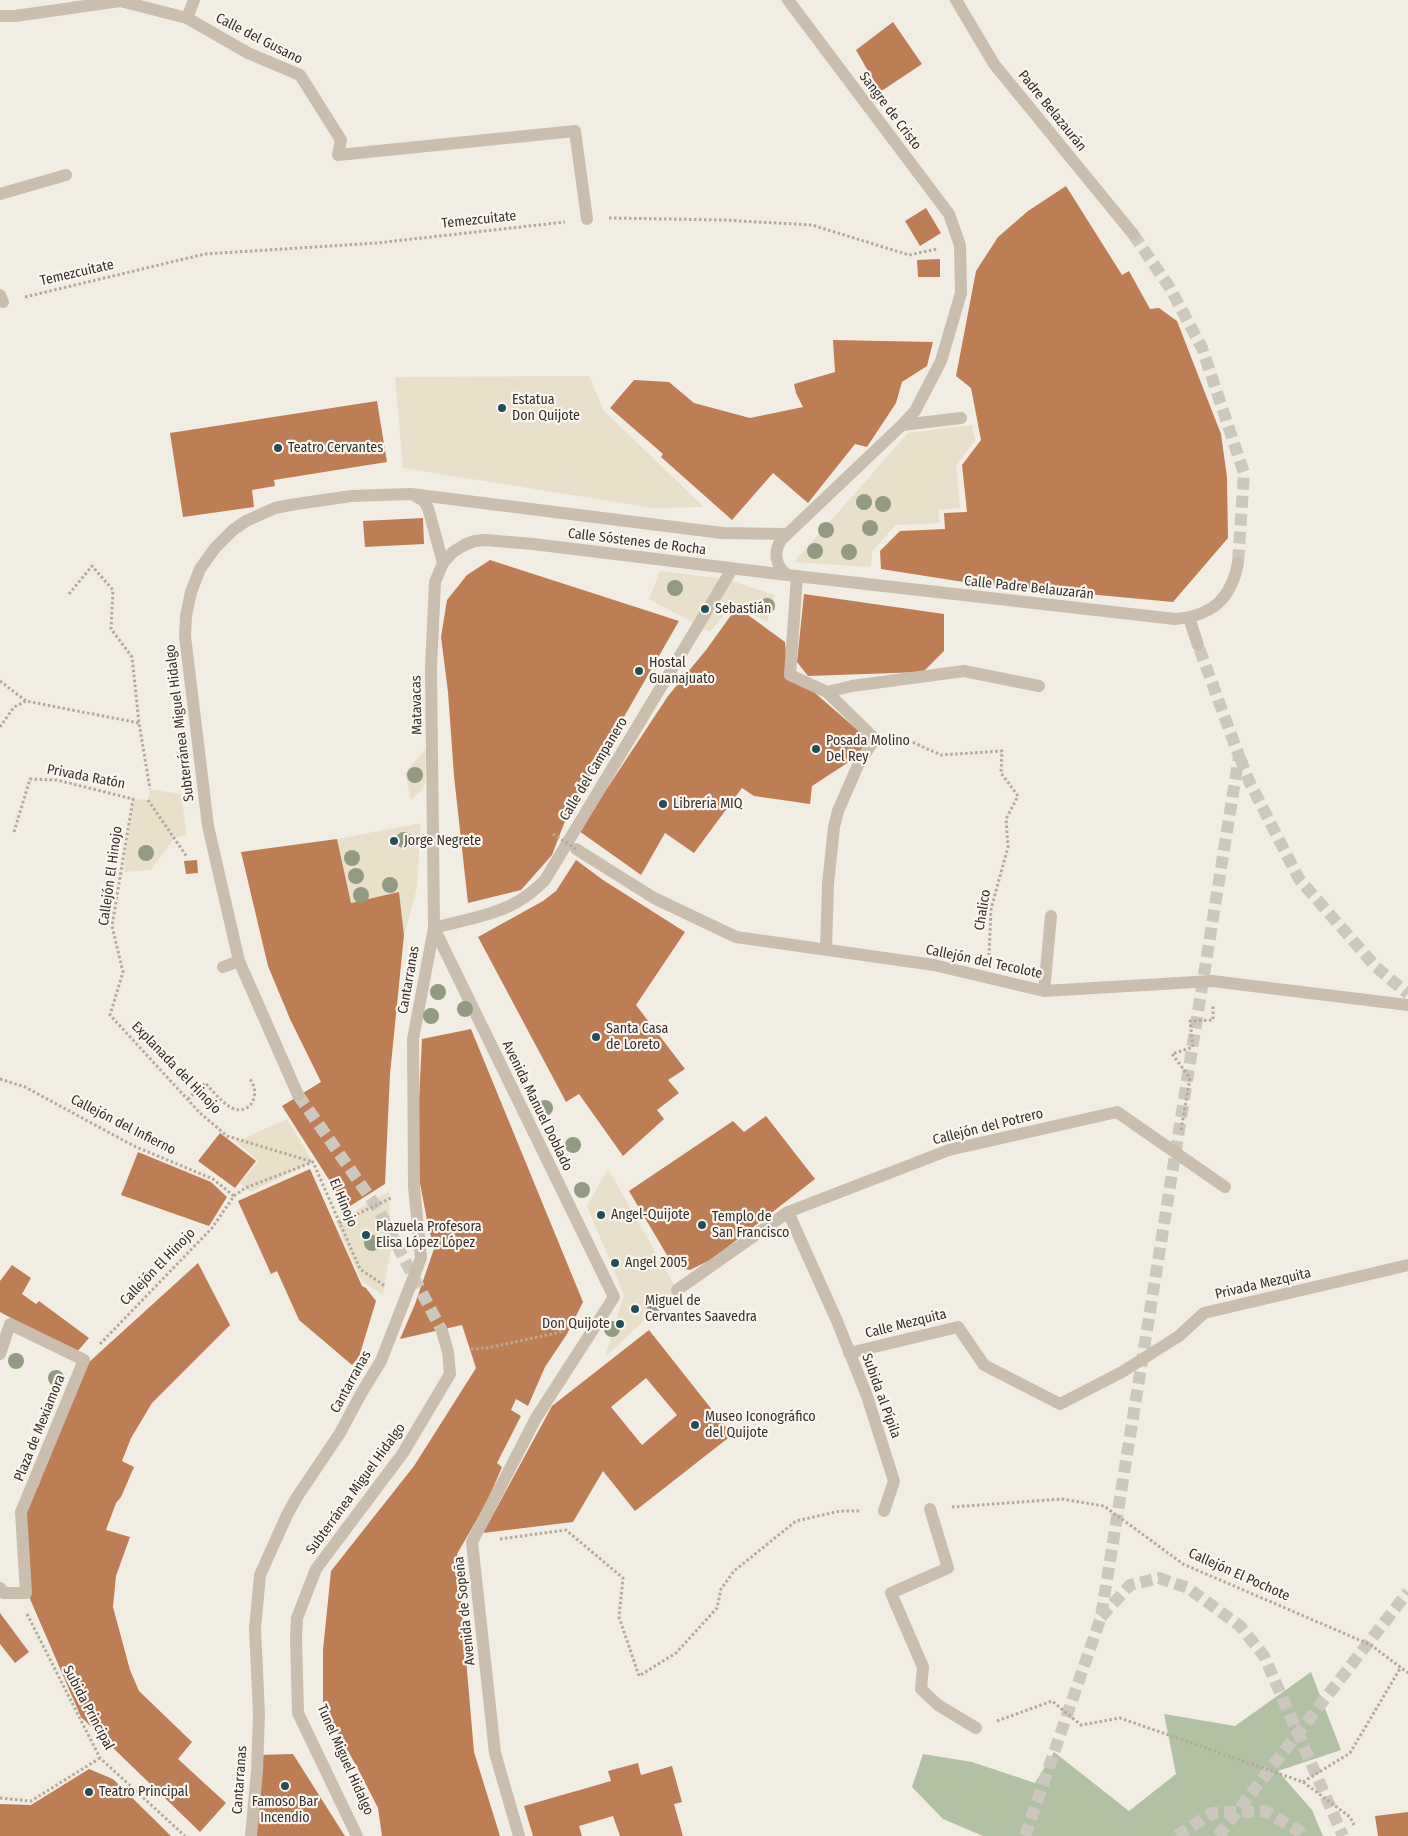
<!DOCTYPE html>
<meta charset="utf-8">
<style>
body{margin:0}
canvas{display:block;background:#f2ede2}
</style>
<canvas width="1408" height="1836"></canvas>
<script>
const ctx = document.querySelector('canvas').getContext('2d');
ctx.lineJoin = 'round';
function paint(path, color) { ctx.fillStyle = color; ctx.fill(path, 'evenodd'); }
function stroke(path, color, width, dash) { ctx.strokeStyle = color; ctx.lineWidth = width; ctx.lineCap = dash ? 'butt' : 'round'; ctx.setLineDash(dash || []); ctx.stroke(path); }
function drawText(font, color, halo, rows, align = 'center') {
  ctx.font = font + ' "Fira Sans Condensed",sans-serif'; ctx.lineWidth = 4.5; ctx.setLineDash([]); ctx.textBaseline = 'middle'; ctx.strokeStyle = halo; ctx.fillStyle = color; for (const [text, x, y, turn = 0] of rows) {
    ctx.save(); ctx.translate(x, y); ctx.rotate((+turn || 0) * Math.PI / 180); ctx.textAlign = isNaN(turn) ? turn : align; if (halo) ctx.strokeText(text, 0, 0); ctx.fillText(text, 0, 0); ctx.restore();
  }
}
const green = new Path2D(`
 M1311,1672l30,78 -63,21 34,39 11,26h-340l-40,-17 -31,-32 11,-33 49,8 63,21 19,-31 75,59 47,-37 -12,-60 71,12z`);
const plaza = new Path2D(`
 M589,376l15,35 100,96 -51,1 -250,-40 -8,-91z
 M972,425l3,15 -19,26 4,42 -22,2 2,13 -44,2 -24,26 -1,16 -77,-5 114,-129z
 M660,571l66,8 49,16 -8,27 -34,-18 -23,28 -61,-33z
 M426,749l-1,35 -5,8 -9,8 -6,-27z
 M150,789l31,5 6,41 -13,3 -23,32 -27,2 9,-73 15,1z
 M421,823l-4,65 -13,47 -5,-43 -48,11 -14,-64z
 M287,1119l26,43 -63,30 -10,-9 19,-22 -23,-19z
 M608,1169l69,121 -72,67 19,-62 -37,-89z
 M389,1191l2,57 -8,47 -21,-13 -26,-60z`);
const building = new Path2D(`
 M893,22l29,42 -42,28 -24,-42z
 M1066,186l56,89 7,-4 21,38 9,-1 18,13 44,113 6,43 1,61 -55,64 -203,-19 -89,-14 -1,-18 20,-20 45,-2 -1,-16 23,-1 -5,-47 19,-25 -10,-52 -15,-12 20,-105 22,-34 30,-26z
 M926,208l15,25 -21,13 -15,-25z
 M940,259v18h-22l-1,-17z
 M833,340l100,2 -6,24 -25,16 -6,21 -29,44 -12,-3 -47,59 -35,-30 -41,47 -71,-63 2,-3 -53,-46 24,-28 35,2 25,21 56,15 53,-11 -7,-14 -2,-9 41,-12z
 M377,401l10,61 -113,18 1,6 -23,4 2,17 -71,10 -13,-84z
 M423,518l1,26 -59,3 -2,-26z
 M490,560l189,61 -112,195 -15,39 -31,35 -53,13 -14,-127 -6,-84 -7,-55 6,-37 20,-25z
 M804,594l140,20v37l-21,21 -115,4 -11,-14z
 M737,607l48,35 3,37 19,7 62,54 -14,18 -43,28 -2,18 -56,-8 -12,-8 -48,65 -29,-20 -24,42 -62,-44 89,-135 38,-46z
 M337,839l14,64 48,-11 5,43 -14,139 -5,110 -38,24 -65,-102 39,-24 -31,-63 -22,-53 -27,-114z
 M197,860l1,13 -12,1 -2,-13z
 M576,860l27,20 82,52 -49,73 49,64 -17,11 11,13 -22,17 7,9 -41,37 -44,-62 -13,8 -88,-165 65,-36 13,-10z
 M471,1029l112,273 -16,32 -22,33 -17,39 -12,-7 -5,11 10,6 -24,47 5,4 -15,35 -30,52 17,198 26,84h-118l-4,-28 -21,-41 -34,-60v-57l8,-79 83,-105 62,-98 -14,-43 -62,14 15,-35 20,-58 -6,-15 -13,-69 6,-123z
 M766,1116l49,63 -103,80 -22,11 -16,-3 -45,-76 104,-70 11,11z
 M220,1133l36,28 -21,27 -37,-27z
 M138,1152l73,30 16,15 -18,29 -88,-31z
 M310,1169l52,117 4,2 10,13 -17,56 -7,8 -53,-45 -22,-49 -6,3 -33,-73z
 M198,1263l32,62 -78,78 -21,35 -9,23 12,6 -13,30 -5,6 -10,27 24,7 -14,39 -3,31 17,63 9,21 53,51 -14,17 48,44 -26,29 -119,-115 -51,-118 -4,-90 9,-24 3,2 19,-53 31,-71z
 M12,1265l19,13 -9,16 14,10 3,-3 50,37 -13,15 -76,-41v-31z
 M649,1330l83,105 -97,76 -32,-40 -30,51 -90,11 69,-127zM646,1378l31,37 -35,30 -31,-38z
 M0,1613l29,39 -14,11 -15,-19z
 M293,1754l50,79 2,3h-94l7,-81z
 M638,1763l3,12 31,-9 10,36 -8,2 9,32h-63l-7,-20 -34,10 3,10h-49l-9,-30 87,-25 -3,-10z
 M89,1769l24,10 58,57h-171v-32l31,1z
 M1408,1812v24h-30l-3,-20z`);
const streetTunnel = new Path2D(`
 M1133,234l37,54 32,60 42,125 -6,90
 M1240,758l9,23 50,98 77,88 32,27
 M298,1095l80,114 64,122
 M1101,1617l29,-32 29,-7 29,10 52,38 24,30 79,180
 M1025,1836l76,-219 138,-861 -41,-111
 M1177,1836l35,-23 53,-2 34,20 4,5
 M1218,1836l190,-244`);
const path = new Path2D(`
 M609,218l114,2 89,5 97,30 28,-6
 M25,297l180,-43 172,-11 188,-21
 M69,594l23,-28 21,24 -2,39 21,28 7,66 11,66
 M0,681l26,20
 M0,727l14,-20 12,-6 113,22
 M898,742h14l29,13 61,-4 -1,22 17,23 -12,23 2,28 -17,62 -2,46
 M148,800l39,57
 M14,832l16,-53 27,1 76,19 -21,127 11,46 -13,43 90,98 27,23 86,26
 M0,1079l25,8 109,59 79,33 21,17
 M188,1099l17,-16c8,8 17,20 27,25 19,8 29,-14 18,-29
 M1181,1130l9,-52 -18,-24 21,-7 -3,-26 23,-1v-16
 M339,1223l54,-26
 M100,1344l112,-116 22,-32 11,-8 68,-26 47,107 25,17
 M471,1349l16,-1 74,-16 3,2
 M952,1507l110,-8 42,7 79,58 188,81 37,28
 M500,1539l66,-9 57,48 -4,39 20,59 37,-23 41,-45 4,-19 13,-18 62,-50 44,-10h21
 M27,1614l73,144 85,78
 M997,1721l55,-20 29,24 39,-7 183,64 47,35 4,8
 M1303,1782l47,-29 51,-86
 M0,1798l31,3 69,-43`);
const lane = new Path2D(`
 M902,425l59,-7
 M223,967l16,-6`);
const street = new Path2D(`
 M956,0l38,64 139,170
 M0,16h15l105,-15 67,17 61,35 52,22 41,65 -3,15 237,-24 12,88
 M187,18l7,-18
 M0,194l66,-19
 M0,295l3,7
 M414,495l10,6 4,7 15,55
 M787,575c-11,-9 -14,-22 -6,-35l121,-115 13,-14 26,-50 20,-68 -1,-48 -11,-31 -161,-214
 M797,576l-7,99 37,17 48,47 -16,24 -21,48 -4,16 -6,57 -2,65
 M1189,618l9,27
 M827,692l25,-6 112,-15 75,15
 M576,849l78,49 82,39 198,28 110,26 168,-10 196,24
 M434,928l180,369 -78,121 -64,124 23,211 24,83
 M434,928c25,-7 61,-13 83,-26 11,-6 19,-13 28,-22l187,-311
 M1044,991l7,-75
 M298,1095l-59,-134 -31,-135 -23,-190 1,-20 5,-24 9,-23 15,-21 18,-18 13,-9 29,-13 15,-3 61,-9 60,-2 311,39 65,1
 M788,1212l49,109 30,75 27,85 -10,30
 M677,1290l111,-78 161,-62 168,-38 108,75
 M849,1353l109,-26 26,38 76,39 62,-32 57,-36 25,-23 204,-48
 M0,1354l10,-30 74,36 -63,152 5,81h-22l-4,-5
 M930,1509l18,59 -57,25 32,74 -2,22 17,16 38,23
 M251,1836l6,-65 2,-57 -4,-85 5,-54 27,-60 10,-18 43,-64 22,-41 19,-31 40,-103 -7,-71 -1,-148 21,-111 -3,-261 4,-85 8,-19 10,-11 11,-7 11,-4 10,-1 48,4 254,31 388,44c37,-3 56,-20 63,-56
 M357,1836l-59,-123 -2,-75 1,-20 19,-49 87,-116 47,-79 -2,-22 -6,-21`);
const pathBridge = new Path2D(`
 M553,834l23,15`);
const trees = [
 [864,502],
 [883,504],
 [870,528],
 [826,530],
 [815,551],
 [849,552],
 [675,588],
 [767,606],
 [415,775],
 [404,840],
 [146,853],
 [352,858],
 [356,876],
 [390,885],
 [361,895],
 [438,992],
 [465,1009],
 [431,1016],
 [545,1108],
 [573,1145],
 [582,1190],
 [372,1243],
 [654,1304],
 [612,1329],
 [16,1361],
 [56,1378]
];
const markers = [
 [502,408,5,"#254d58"],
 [278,448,5,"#254d58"],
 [705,609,5,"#254d58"],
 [639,671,5,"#254d58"],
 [816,749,5,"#254d58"],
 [663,804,5,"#254d58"],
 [394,841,5,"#254d58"],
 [596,1037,5,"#254d58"],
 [601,1215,5,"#254d58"],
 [702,1225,5,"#254d58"],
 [366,1235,5,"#254d58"],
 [615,1263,5,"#254d58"],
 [635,1309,5,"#254d58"],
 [620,1324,5,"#254d58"],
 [695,1425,5,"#254d58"],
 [285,1786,5,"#254d58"],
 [89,1792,5,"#254d58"]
];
const streetNames = [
 ["Calle del Gusano",259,39,27],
 ["Sangre de Cristo",890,111,53],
 ["Padre Belazaurán",1052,111,51],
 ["Temezcuitate",479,220,-6],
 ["Temezcuitate",77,273,-13],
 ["Calle Sóstenes de Rocha",637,542,7],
 ["Calle Padre Belauzarán",1029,588,6],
 ["Matavacas",417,705,-91],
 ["Subterránea Miguel Hidalgo",180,723,-97],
 ["Calle del Campanero",594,769,-59],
 ["Privada Ratón",86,777,11],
 ["Callejón El Hinojo",111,876,-82],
 ["Chalico",983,910,-81],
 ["Callejón del Tecolote",984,962,12],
 ["Cantarranas",409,980,-80],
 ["Explanada del Hinojo",176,1068,46],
 ["Avenida Manuel Doblado",537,1106,64],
 ["Callejón del Infierno",123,1125,27],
 ["Callejón del Potrero",988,1127,-14],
 ["El Hinojo",343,1203,67],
 ["Callejón El Hinojo",158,1267,-46],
 ["Privada Mezquita",1263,1284,-13],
 ["Calle Mezquita",906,1324,-14],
 ["Cantarranas",351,1382,-61],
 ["Subida al Pípila",881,1396,70],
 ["Plaza de Mexiamora",40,1428,-68],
 ["Subterránea Miguel Hidalgo",356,1489,-54],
 ["Callejón El Pochote",1239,1575,24],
 ["Avenida de Sopeña",465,1611,-96],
 ["Subida Principal",88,1708,62],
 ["Tunel Miguel Hidalgo",345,1760,66],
 ["Cantarranas",240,1780,-86]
];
const poiNames = [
 ["Estatua",512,400],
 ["Don Quijote",512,416],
 ["Teatro Cervantes",288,448],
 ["Sebastián",715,609],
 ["Hostal",649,663],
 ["Guanajuato",649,679],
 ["Posada Molino",826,741],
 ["Del Rey",826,757],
 ["Librería MIQ",673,804],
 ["Jorge Negrete",404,841],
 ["Santa Casa",606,1029],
 ["de Loreto",606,1045],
 ["Angel-Quijote",611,1215],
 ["Templo de",712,1217],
 ["San Francisco",712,1233],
 ["Plazuela Profesora",376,1227],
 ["Elisa López López",376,1243],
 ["Angel 2005",625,1263],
 ["Miguel de",645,1301],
 ["Cervantes Saavedra",645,1317],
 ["Don Quijote",610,1324,"right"],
 ["Museo Iconográfico",705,1417],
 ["del Quijote",705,1433],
 ["Teatro Principal",99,1792],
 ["Famoso Bar",285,1802,"center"],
 ["Incendio",285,1818,"center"]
];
paint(green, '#b2c1a3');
paint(plaza, '#e9e0cb');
paint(building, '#bd7e56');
stroke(streetTunnel, '#cdc8be', 12, [12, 6]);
stroke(path, '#b6a999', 3, [2.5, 2.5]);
stroke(lane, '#cabfaf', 12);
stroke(street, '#cabfaf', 12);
stroke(pathBridge, '#b6a999', 3, [2.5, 2.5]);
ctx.fillStyle = '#929a81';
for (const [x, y] of trees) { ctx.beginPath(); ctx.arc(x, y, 8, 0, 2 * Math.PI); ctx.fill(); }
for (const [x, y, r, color] of markers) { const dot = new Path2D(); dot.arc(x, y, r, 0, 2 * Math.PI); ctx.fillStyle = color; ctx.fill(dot); stroke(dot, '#faf6ef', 2); }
drawText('14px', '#39322c', '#faf6ef', streetNames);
drawText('14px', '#39322c', '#faf6ef', poiNames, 'left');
</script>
